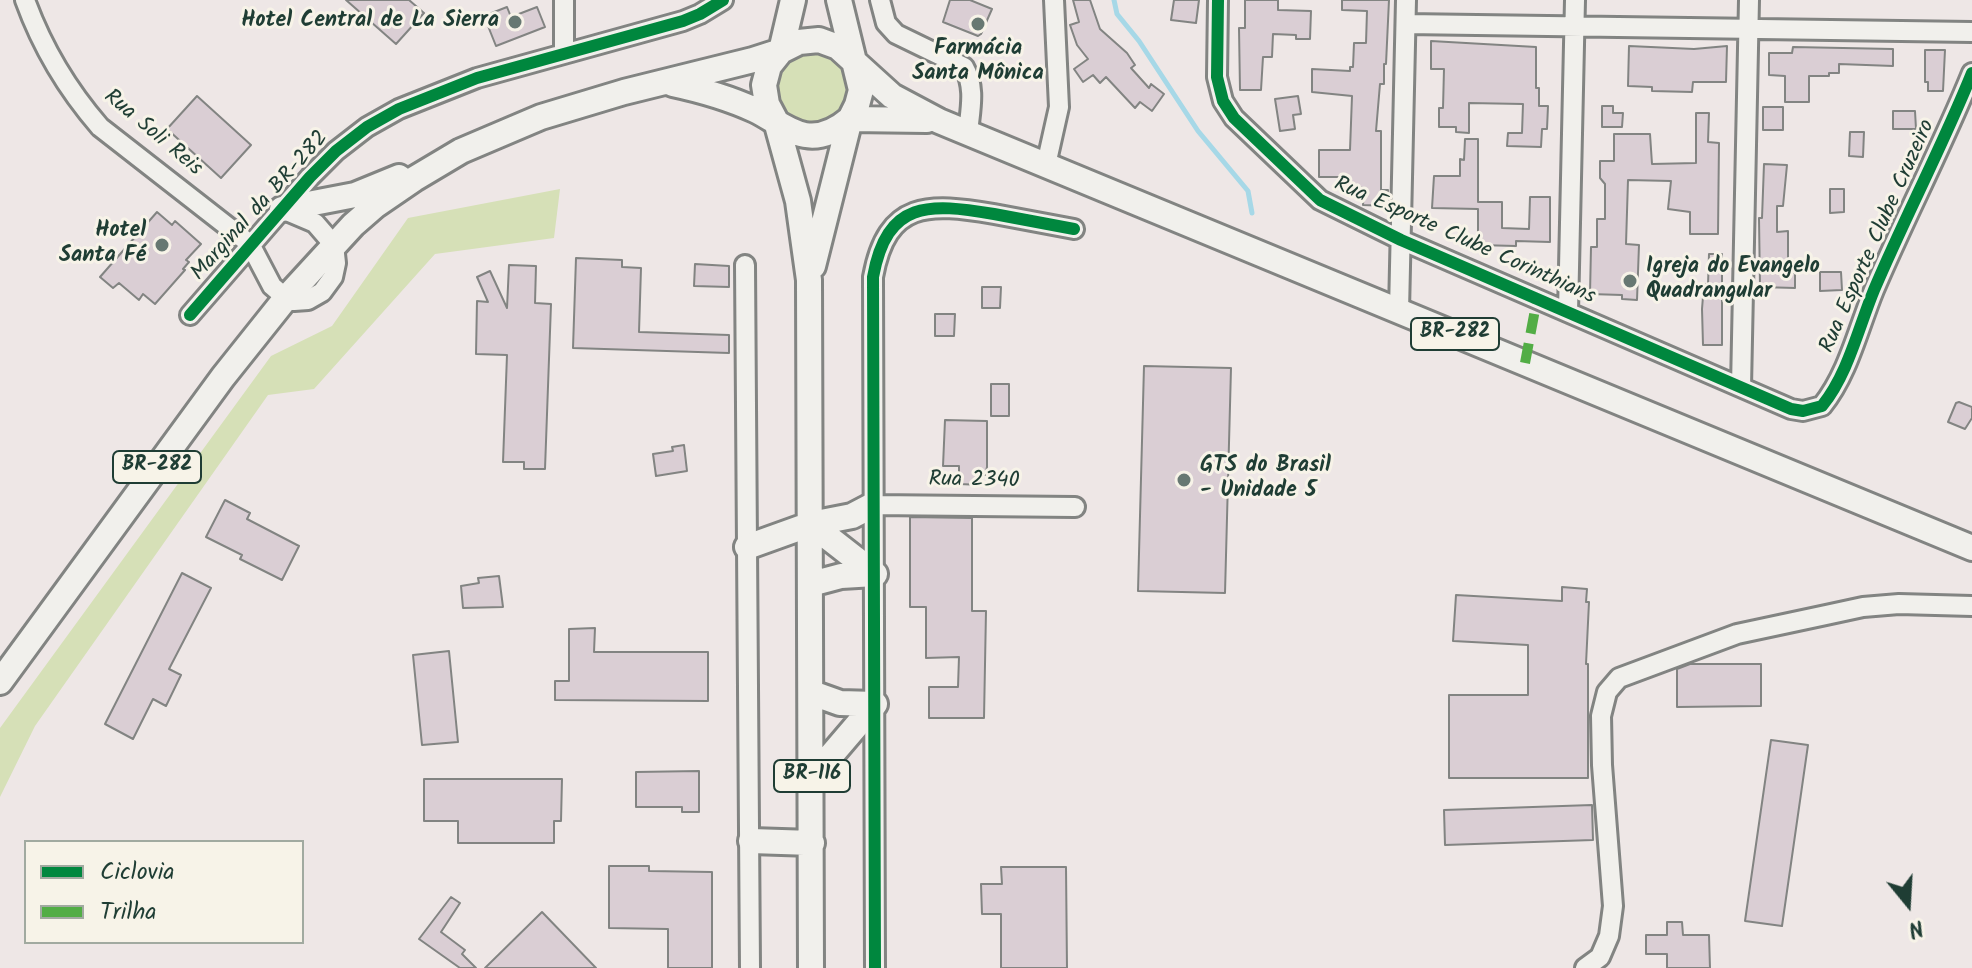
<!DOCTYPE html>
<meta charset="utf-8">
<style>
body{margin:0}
#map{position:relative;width:1972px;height:968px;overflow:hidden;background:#eee7e6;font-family:Kalam,sans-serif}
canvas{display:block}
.legend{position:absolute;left:24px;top:840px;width:280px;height:104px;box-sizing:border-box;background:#f7f3e8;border:2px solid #a1aaa0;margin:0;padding:10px 14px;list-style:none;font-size:24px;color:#1f3d34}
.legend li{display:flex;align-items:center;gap:16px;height:40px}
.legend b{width:40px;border:2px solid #a1aaa0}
.north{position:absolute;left:1868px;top:864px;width:80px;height:80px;-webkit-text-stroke:6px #f7f3e8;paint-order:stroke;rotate:162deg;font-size:22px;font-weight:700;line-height:32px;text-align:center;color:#1f3d34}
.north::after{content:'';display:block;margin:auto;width:28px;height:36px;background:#1f3d34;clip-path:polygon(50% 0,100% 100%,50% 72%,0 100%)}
</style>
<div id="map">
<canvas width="1972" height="968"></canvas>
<ul class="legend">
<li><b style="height:10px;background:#00873e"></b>Ciclovia</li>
<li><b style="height:10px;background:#52ad45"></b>Trilha</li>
</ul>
<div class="north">N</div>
</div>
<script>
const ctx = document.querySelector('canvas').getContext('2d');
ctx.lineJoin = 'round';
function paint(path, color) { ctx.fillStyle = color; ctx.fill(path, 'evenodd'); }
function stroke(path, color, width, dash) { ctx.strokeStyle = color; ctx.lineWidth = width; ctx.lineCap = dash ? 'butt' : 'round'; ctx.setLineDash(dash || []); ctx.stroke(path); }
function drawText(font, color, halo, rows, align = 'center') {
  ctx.font = font + ' Kalam,sans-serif'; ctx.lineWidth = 6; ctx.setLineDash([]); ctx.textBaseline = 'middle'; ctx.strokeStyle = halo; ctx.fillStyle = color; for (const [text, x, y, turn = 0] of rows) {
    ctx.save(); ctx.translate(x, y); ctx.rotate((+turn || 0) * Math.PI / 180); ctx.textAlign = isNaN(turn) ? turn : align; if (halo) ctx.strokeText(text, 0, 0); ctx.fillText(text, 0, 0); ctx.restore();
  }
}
const green = new Path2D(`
 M776 89a36 36 0 1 1 72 0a36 36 0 1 1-72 0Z
 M560,189l-6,49 -119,16 -121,135 -46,6 -233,331 -35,71v-69l271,-372 61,-30 76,-108z`);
const stream = new Path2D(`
 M1114,0l3,14 22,27 59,90 50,60 4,22`);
const building = new Path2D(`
 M346,0h63l15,13 -28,31z
 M950,0h20l22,9 -11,25 -3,2 -35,-14z
 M1073,0h17l10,29 27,24 8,12 -4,3 18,20 2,-4 13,10 -12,17 -12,-9 -5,6 -29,-31 -6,6 -7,-8 -10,7 -9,-13 14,-10 -11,-14 -7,-20 9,-3z
 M1174,0h25l-3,23 -25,-3z
 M1245,0h33v10l33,1 -1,28h-14v-4l-23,-1 -1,23h-9l-2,33h-21l-1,-62h6z
 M1342,0h47l-3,64h-2v20h-4l-4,47h5v59h7l-1,16 -24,-1 1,-17 -17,-1v-10h-28v-27h31l2,-54 -40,-4v-23l38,2v-4h3l1,-24h12l1,-32 -25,-1z
 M507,7l4,10 26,-10 8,20 -49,19 -12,-30z
 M1431,41l105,6v41h3v18h9l-1,23h-5l-1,18 -34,-1 1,-13h14l1,-29 -54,-1v30l-13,-1v-5h-17v-19h4l1,-39h-13z
 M1629,46l65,3 33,-3 -1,36h-33l-1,10 -40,-1v-4l-24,-1z
 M1793,47l100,2v17l-54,-2v9h-10v3h-20v26h-24v-26l-16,-1v-22h23z
 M1925,50h20l-2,41h-15v-9h-3z
 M197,96l54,49 -30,33 -54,-49z
 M1298,96l3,18 -8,1 2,14 -15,2 -5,-32z
 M1602,106h11v7h10l-1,14h-20z
 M1763,107h20v23h-20z
 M1893,111h22l1,18h-23z
 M1696,113h13l-1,29 11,1 -1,91h-28v-22l-22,-3 3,-28 -43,-1 -2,64 13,1 -2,55 -15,-1v-4l-32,-1 1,-47h6v-28h8v-35l-5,-6v-17h14v-27h36l2,30 44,-1z
 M1850,132h14l-1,25 -14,-1z
 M1465,139h13v63h24v26l27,1 1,-32h20v45l-34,-1v5l-38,-1v-36l-46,-1 2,-32h26v-17l4,1z
 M1764,164l23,1 -4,41h-6v26l11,-1v42h7v15l-35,-1 -1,-69h3z
 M1830,189h14v23l-14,1z
 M157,212l15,13 3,-4 26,23 -15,16 3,2 -6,7 2,1 -30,34 -12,-10 -4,6 -20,-17 -6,5 -13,-11z
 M1709,254h13v91h-19l-1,-36 2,-25 4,1z
 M576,258l46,2v7l19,1 -2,64 90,3v18l-156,-5z
 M695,264l34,2v21l-35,-1z
 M509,265l27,1 -1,37 16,1 -6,165h-21v-7h-21l4,-107 -31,-1 1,-53 11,1 -11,-25 13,-6 17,37z
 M1820,272h21l1,18 -22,1z
 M982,287h19l-1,21h-18z
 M935,314h20l-1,22h-19z
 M1144,366l87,2 -6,225 -87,-2z
 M991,384h18v32h-18z
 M1959,402l13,5v11l-7,11 -17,-7 8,-19z
 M945,420l42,1v46l-2,8h-3v10l-23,-1v-18h-16z
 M684,445l3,26 -31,5 -3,-22 20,-3 -1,-4z
 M225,500l25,13 -3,6 52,27 -17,34 -42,-21 2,-4 -36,-18z
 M910,517l62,1v93h14l-2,107h-55v-31h29l1,-30 -33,1v-51h-16z
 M182,573l29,15 -42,81 12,6 -15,31 -13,-7 -20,40 -28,-15z
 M499,576l4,31 -40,1 -2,-22 18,-3 -1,-5z
 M1562,587l25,2 -1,13h3l-3,62h2v114h-139v-83h79v-50l-75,-4 3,-46 106,6z
 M595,628l-1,24h114v49l-153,-1v-19h14v-52z
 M449,651l9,91 -36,3 -9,-90z
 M1690,664h71v42l-84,1v-38z
 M1771,740l37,5 -26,181 -37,-5z
 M699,771v41h-17v-5h-46v-35z
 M424,779h138l-1,42h-7v22h-96v-22h-34z
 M1592,805l1,35 -148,5 -1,-35z
 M609,866h40v5l63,1v96h-44v-39l-59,-1z
 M1001,867h65l1,101h-66v-54h-19l-1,-30h21z
 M451,897l9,6 -19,29 24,18 -3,4 14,14h-16l-41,-29z
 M542,912l54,56h-111z
 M1667,922h15l1,13h26l1,33h-43v-14h-21v-19h21z`);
const minor = new Path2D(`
 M25,0c17,47 42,89 75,127l150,117 22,42 14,12 8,3 14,-1 14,-8 11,-15 3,-14 -2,-18 -19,-22 -33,-14
 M564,0v53
 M880,0l6,23 10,11 68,33c12,21 6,43 4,66
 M1218,0l-1,77 6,24 11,17 86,82 81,40 390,169 12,2 19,-5c26,-32 36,-77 52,-116 31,-73 68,-143 98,-217
 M1406,24l566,8
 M1046,165l13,-58 -5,-107
 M745,265l5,703
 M1399,311l7,-311
 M1568,312l7,-312
 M190,315l120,-138 26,-26 31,-24 32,-18 78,-31 206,-57 17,-7 23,-14
 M1741,387l8,-387
 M873,505l202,2
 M875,968l-2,-691c14,-77 56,-74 121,-63 27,5 54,10 80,15
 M1585,968l15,-11 9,-21 4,-30 -11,-141 -1,-49 6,-24 12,-14 118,-44 89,-19 37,-8 36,-3 73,2`);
const highway = new Path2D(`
 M793,0l-12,51 -12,15 -5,19 3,19 9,17 22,80 11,79 2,688
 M673,84c28,6 56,14 82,26 17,8 32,22 50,25 17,3 32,-5 45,-16
 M850,119l77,1
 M282,209l73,-14 44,-18
 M813,266l37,-147 7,-14 4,-15 -22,-90
 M811,524l64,50
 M747,547l64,-23 41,-8 21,-11
 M811,584l30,-8 34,-2
 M0,682l223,-305 63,-79 67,-73 23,-20 38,-26 47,-28 80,-34 83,-25 129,-32 28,-9 18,-9 20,-2 19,7 54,49 47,25 1033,427
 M812,693l28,10 35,1
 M812,785l16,-26 47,-55
 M751,841l61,2`);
const quiet = new Path2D(`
 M1525,363l12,-64`);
const cycleway = new Path2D(`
 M1218,0l-1,77 6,24 11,17 86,82 81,40 390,169 12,2 19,-5c26,-32 36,-77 52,-116 31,-73 68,-143 98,-217
 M190,315l120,-138 26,-26 31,-24 32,-18 78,-31 206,-57 17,-7 23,-14
 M875,968l-2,-691c14,-77 56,-74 121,-63 27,5 54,10 80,15`);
const markers = [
 [515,22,8,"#677872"],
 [978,24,8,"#677872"],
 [162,245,8,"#677872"],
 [1630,281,8,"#677872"],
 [1184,480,8,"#677872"]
];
const shields = [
 [1455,334,88],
 [157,467,88],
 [812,776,76]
];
const shieldNames = [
 ["BR-282",1455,334],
 ["BR-282",157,467],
 ["BR-116",812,776]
];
const poiNames = [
 ["Hotel Central de La Sierra",499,22],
 ["Farmácia",978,50,"center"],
 ["Santa Mônica",978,75,"center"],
 ["Hotel",146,232],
 ["Santa Fé",146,257],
 ["Igreja do Evangelo",1646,268,"left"],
 ["Quadrangular",1646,293,"left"],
 ["GTS do Brasil",1200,467,"left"],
 ["- Unidade 5",1200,492,"left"]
];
const streetNames = [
 ["Rua Soli Reis",152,134,40],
 ["Marginal da BR-282",261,207,-48],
 ["Rua Esporte Clube Cruzeiro",1879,237,-66],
 ["Rua Esporte Clube Corinthians",1464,242,24],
 ["Rua 2340",974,482,1]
];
paint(green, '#d6e0b7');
stroke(stream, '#a6d8e7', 5);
paint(building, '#daced4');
stroke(building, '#828482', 2);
stroke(minor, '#828482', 24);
stroke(highway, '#828482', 30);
stroke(minor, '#f1f0ec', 18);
stroke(highway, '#f1f0ec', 24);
stroke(quiet, '#52ad45', 10, [20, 10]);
stroke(cycleway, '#00873e', 12);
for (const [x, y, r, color] of markers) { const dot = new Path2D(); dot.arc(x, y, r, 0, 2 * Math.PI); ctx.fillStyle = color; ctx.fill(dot); stroke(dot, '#f7f3e8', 3); }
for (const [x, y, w] of shields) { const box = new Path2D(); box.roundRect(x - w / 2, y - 16, w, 32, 6); ctx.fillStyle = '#f7f3e8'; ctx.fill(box); stroke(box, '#1f3d34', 2); }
drawText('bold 20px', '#1f3d34', null, shieldNames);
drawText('bold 22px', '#1f3d34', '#f7f3e8', poiNames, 'right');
drawText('22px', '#1f3d34', '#f7f3e8', streetNames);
</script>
